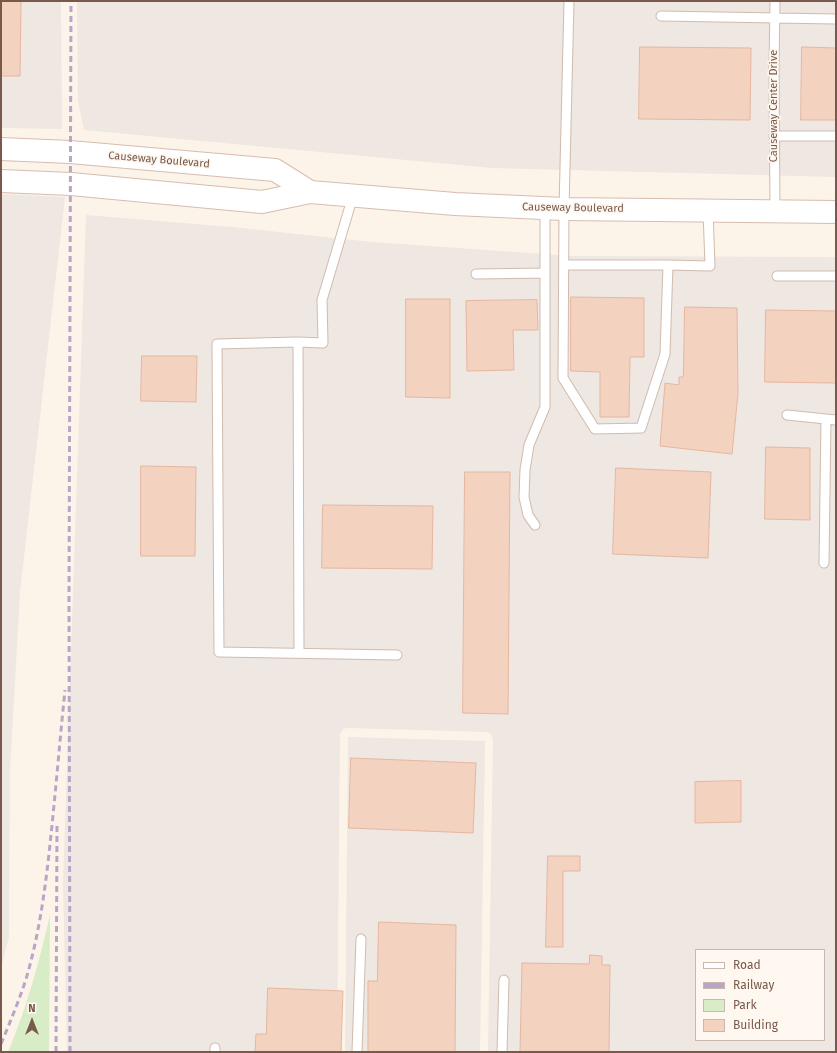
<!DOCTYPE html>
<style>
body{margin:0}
#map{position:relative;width:837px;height:1053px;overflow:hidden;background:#fdf4e9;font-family:"Fira Sans",sans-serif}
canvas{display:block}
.frame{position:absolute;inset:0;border:2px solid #79594c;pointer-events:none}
.legend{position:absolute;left:695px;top:949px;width:130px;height:92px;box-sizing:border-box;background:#fff8f0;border:1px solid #c9b8ae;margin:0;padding:5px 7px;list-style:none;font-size:12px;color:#79594c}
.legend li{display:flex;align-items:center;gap:8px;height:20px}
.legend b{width:20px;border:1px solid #c9b8ae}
.north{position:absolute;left:12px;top:1001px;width:40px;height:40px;-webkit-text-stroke:3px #fff8f0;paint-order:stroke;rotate:0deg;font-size:11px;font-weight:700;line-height:16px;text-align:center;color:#79594c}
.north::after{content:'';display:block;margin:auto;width:14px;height:18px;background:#79594c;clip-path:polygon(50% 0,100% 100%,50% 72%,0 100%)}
</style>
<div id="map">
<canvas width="837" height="1053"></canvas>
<div class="frame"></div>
<ul class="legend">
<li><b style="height:5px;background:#fff"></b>Road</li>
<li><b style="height:5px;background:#b7a6c8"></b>Railway</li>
<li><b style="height:11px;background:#d7ecc7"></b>Park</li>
<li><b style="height:11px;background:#f3d2c0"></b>Building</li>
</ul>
<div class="north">N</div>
</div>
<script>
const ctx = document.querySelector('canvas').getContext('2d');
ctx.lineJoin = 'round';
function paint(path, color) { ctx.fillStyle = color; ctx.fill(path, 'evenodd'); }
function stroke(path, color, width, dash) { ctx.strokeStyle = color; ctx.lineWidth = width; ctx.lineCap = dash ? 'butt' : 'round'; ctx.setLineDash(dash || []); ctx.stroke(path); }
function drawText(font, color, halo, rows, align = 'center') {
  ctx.font = font + ' "Fira Sans",sans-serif'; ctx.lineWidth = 3.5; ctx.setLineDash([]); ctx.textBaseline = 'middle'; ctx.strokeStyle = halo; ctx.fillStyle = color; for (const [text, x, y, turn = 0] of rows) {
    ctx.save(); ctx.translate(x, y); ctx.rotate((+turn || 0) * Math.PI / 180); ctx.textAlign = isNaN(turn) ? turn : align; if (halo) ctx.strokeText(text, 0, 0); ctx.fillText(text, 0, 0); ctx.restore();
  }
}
const industrial = new Path2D(`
 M1,1h60l1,128 -61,-1z
 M77,1h759v176l-344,-9 -408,-38 -6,-29z
 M1,194l64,3 -45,395 -10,179 -1,166 -8,31z
 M86,215l146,12 140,15 200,14 264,1v795h-348l5,-311 -1,-6 -5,-3 -139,-4 -5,1 -3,5 -3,318h-270l-4,-169zM696,950h128v90h-128z
 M348,737l137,4 -5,311h-135z`);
const green = new Path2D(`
 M50,915l-1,137h-41c19,-45 31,-90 42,-137z`);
const building = new Path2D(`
 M1,1h20l-1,75h-19z
 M640,47l111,1 -1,72 -111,-1z
 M802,47l34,1v72h-35z
 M571,297l73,1v59h-14l-1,60h-29v-45l-29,-1z
 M406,299h44v99l-44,-1z
 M537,300l1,30h-25l1,40 -47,1 -1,-70z
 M685,307l52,1 1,86 -6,60 -72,-8 5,-63 14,2v-8h4z
 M766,310l70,1v72l-71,-1z
 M142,356h55l-1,46 -55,-1z
 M766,447l44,1v72l-45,-1z
 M141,466l55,1 -1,89h-54z
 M616,468l95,4 -3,86 -95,-4z
 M465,472h45l-2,242 -45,-1z
 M323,505l110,1 -1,63 -110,-1z
 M351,758l125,5 -3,70 -124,-5z
 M741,781v41l-46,1v-41z
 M548,856h32v15h-17v76h-17z
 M379,922l77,3 -1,127h-87v-71h9z
 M590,955l12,1v9h8l-1,87h-89l2,-89 67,1z
 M268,988l75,3 -2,61h-86l1,-18h10z`);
const lane = new Path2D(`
 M569,1l-5,208 -1,169 32,51 46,-1 24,-74 3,-89 42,1 -2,-56
 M661,16l175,3
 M774,136h62
 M353,196l-31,104 1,43 -25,-1 -81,2 2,308 178,3
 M775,212l-1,-144 1,-67
 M564,265h104
 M476,274l69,-1
 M777,276h59
 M298,342l1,311
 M787,415l39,4
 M535,525l-7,-10 -4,-18 1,-27 4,-25 16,-38v-199
 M824,563l2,-144 10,1
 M215,1052v-4
 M357,1052l4,-113
 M502,1052l2,-72`);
const secondary = new Path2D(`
 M1,149l69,3 205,18 35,22
 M1,181l70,3 191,18 48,-10 145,12 109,5 272,3`);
const rail = new Path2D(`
 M1,1044c9,-22 18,-43 25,-65 14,-47 20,-96 25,-144 5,-48 9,-96 14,-145
 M56,1052l1,-227
 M70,1052l-1,-453 2,-598`);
const streetNames = [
 ["Causeway Center Drive",774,106,-90],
 ["Causeway Boulevard",159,160,5],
 ["Causeway Boulevard",573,208,1]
];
paint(industrial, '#eee7e2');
paint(green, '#d7ecc7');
paint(building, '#f3d2c0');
stroke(building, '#e6b7a0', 1);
stroke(lane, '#d0bbae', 11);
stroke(secondary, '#d6bdae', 24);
stroke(lane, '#fff', 9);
stroke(secondary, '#fff', 22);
stroke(rail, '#b7a6c8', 3, [6, 4]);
drawText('11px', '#79594c', '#fff8f0', streetNames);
</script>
